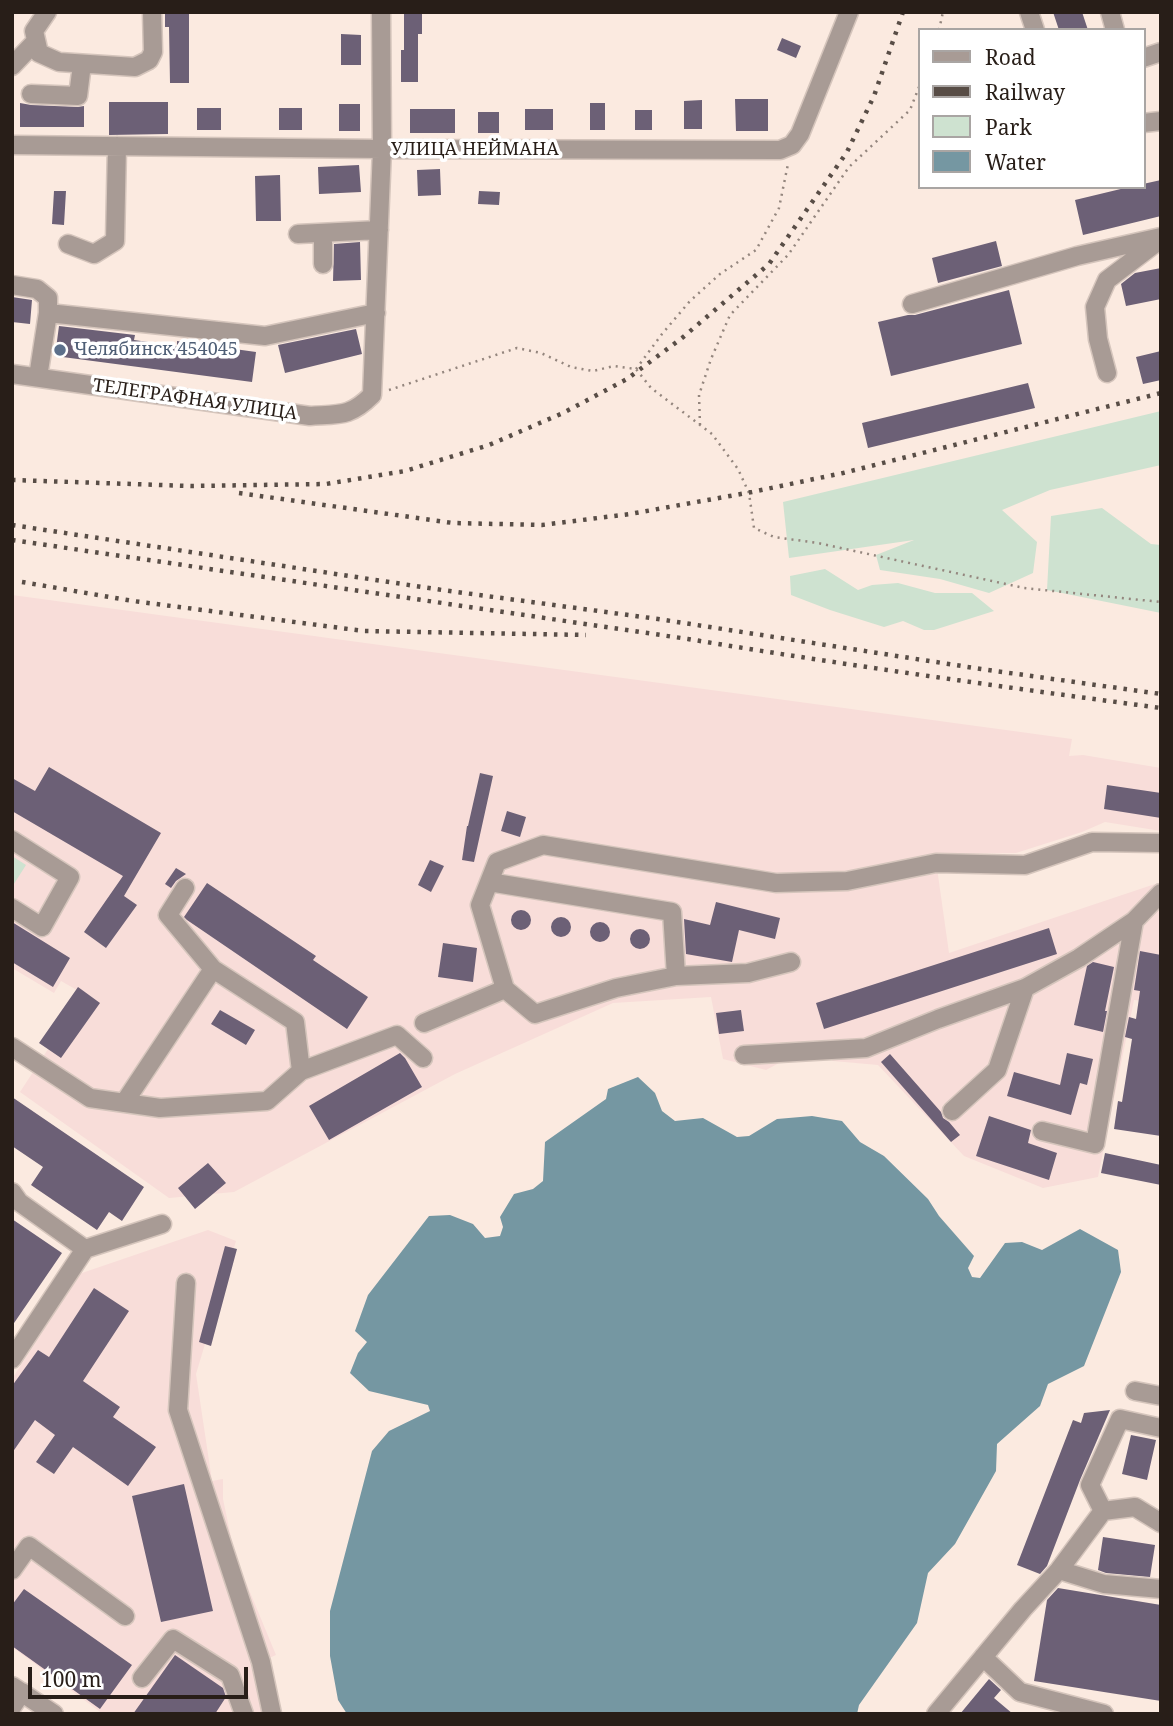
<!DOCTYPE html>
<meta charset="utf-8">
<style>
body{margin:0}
#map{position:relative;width:1173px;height:1726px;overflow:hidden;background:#fbeae0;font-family:"Noto Serif",serif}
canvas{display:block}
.frame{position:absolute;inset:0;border:14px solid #281e18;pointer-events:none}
.legend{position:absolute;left:918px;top:28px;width:228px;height:161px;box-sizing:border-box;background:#fff;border:2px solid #a9a5a3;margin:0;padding:9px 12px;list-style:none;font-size:21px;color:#281e18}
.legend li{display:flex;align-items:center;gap:14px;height:35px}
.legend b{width:35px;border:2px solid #a9a5a3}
.scale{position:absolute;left:28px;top:1667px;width:220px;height:32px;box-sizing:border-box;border:4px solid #281e18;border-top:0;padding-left:9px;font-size:21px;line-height:24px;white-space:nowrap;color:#281e18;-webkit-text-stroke:5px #fff;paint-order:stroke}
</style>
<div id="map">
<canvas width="1173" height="1726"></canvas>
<div class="frame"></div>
<ul class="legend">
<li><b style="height:9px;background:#a89b95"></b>Road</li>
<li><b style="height:9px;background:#584d46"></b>Railway</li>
<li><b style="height:19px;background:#cee2d0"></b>Park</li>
<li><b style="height:19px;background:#7597a2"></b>Water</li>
</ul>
<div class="scale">100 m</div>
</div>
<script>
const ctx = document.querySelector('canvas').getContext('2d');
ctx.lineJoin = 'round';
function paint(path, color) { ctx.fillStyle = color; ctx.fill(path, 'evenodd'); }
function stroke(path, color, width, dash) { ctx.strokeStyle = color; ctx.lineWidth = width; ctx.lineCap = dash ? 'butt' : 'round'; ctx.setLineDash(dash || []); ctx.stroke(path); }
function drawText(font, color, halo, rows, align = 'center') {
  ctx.font = font + ' "Noto Serif",serif'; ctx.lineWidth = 7; ctx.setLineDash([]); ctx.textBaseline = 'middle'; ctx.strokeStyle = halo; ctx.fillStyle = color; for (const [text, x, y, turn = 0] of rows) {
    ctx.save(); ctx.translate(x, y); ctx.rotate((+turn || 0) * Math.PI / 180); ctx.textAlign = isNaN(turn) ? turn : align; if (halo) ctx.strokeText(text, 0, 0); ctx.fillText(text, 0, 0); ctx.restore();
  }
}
const industrial = new Path2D(`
 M12,595l1060,144 -3,17 14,-1 78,13v63l-56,-9 -23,10 -66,21 -81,1 14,99 212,-71v121l-27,-3 -36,177 -55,11 -79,-32 -86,-91 -45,-4 -12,-8 -27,2 -28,15 -43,-11 -12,-62 -98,6 -158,71 -221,118 -65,6 -149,-106 64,-98 -23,-13 -7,12 -42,-25z
 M208,1230l28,11 -40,133 16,107 11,-2v20l12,57 41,99 -25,11 13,48h-161l-91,-67v-268l67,-105z`);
const green = new Path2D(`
 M1161,411v54l-111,25 -48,20 35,32 -4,31 -44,20 -49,-14 -60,-9 -4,-15 38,-15 -125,18 -6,-56z
 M1102,508l49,36 10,1v68l-114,-23 4,-74z
 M825,569l33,21 14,-5 26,-2 37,10h37l22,18 -60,19h-10l-21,-9 -19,6 -54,-17 -39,-15 -1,-19z
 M12,856l14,9 -14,22z`);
const water = new Path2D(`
 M638,1077l17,16 7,18 13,10 28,-3 34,19 12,-1 28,-17 35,-3 30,5 18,21 24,14 44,43 11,17 35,40 -6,12 4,9 8,1 25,-35 17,-1 20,8 38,-21 38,21 3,22 -37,94 -36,18 -8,22 -43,38 -1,27 -41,73 -27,29 -11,50 -58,82 -2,9h-510l-9,-14 -8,-44v-45l42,-160 17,-20 41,-20 -2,-6 -59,-14 -19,-18 8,-20 9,-11 -12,-11 13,-36 61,-79 21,-1 23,9 12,14 15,-2 3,-9 -3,-10 14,-23 19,-5 10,-8 2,-39 61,-43 2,-10z`);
const building = new Path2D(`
 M165,12h24v71h-19l-1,-56h-4z
 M404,12h18v22h-4v48h-17v-32h3z
 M1053,12h29l6,18h-29z
 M341,34l20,1v30h-20z
 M782,38l19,8 -5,12 -19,-8z
 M735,99h33v32h-32z
 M702,100v29h-18v-28z
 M109,102h59v32l-59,1z
 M20,103l11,2 47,2 6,-1v21h-64z
 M590,103h15v27h-15z
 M339,104h21v27h-21z
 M197,108h24v22h-24z
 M279,108h23v22h-23z
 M410,109h45v24h-45z
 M525,109h28v21h-28z
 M635,110h17v20h-17z
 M478,112h21v21h-21z
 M359,165l2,27 -42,2 -1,-27z
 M440,169l1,26 -23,1 -1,-26z
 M280,175l1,46h-25l-1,-45z
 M1161,180v36l-78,19 -8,-35 54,-13h14v-3z
 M54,191h12l-2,34 -12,-1z
 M479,191l21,1 -1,13 -21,-1z
 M996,241l6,25 -64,17 -6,-25z
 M360,242l1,38 -28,1 1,-37z
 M1161,268v31l-35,7 -5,-22 14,-11z
 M1009,290l13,54 -131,32 -13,-54 30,-7h7z
 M12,297l20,3 -2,24 -18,-2z
 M59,326l76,9 -1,5 43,6v-5l79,11 -4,30 -197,-26z
 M356,329l6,25 -77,19 -7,-28z
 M1161,351v29l-18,4 -7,-27z
 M1028,383l7,25 -167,40 -6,-25z
 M49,767l112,66 -37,63 13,9 -31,43 -22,-16 39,-56 -111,-65v-33l23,13z
 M480,773l13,3 -19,86 -12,-2 5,-34h1z
 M1107,785l54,8v25l-57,-9z
 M507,811l19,6 -6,20 -19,-6z
 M430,860l14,6 -13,26 -13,-7z
 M176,868l10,6 -10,7 -5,7 -6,-4z
 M207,883l109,73 -3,4 55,37 -21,32 -160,-109 -3,-3z
 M716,902l64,16 -5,21 -36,-9 -7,32 -46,-8 -2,-35 26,6z
 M511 920a10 10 0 1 1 20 0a10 10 0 1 1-20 0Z
 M551 927a10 10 0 1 1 20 0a10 10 0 1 1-20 0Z
 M590 932a10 10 0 1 1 20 0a10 10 0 1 1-20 0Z
 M12,922l58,36 -17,29 -41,-25z
 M1049,928l8,26 -233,75 -8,-26z
 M630 939a10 10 0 1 1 20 0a10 10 0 1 1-20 0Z
 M443,943l34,5 -4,34 -35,-5z
 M1140,951l21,4v181l-47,-7 4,-28 4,1 10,-63 -7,-2 4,-20 7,2 4,-28 -6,-1z
 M1093,962l21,5 -9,44h2l-4,21 -29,-7 13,-59z
 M78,987l22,16 -39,55 -22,-15z
 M220,1010l35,20 -9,15 -35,-21z
 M741,1010l3,21 -25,3 -3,-21z
 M400,1053l5,5 17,29 -93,53 -20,-34z
 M1067,1053l26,6 -6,26 -7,-2 -9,32 -64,-19 7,-24 46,13z
 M890,1054l51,58 2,6 6,4 11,13 -9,7 -70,-80z
 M12,1097l132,90 -22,34 -13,-9 -12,18 -66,-45 12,-18 -31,-21z
 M989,1116l42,14 -3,13 29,10 -8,27 -73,-24z
 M1105,1153l56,12v20l-60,-12z
 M208,1163l18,20 -31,26 -17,-21z
 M12,1219l50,34 -50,73z
 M225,1246l12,3 -26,97 -12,-4z
 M94,1288l35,23 -46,70 37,26 -7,10 43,30 -28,39 -55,-39 -19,27 -18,-12 19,-27 -20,-15 -23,33v-67l26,-36 11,7z
 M1110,1410l-30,70 -33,86 -7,8 -23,-9 56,-145 8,3 3,-10z
 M1131,1435l25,5 -9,40 -25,-6z
 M184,1484l29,127 -52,11 -29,-126z
 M1103,1537l52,8 -5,32 -44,-4 -8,-3z
 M1058,1588l103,17v96l-127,-20 13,-81z
 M24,1589l108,76 -32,44 -88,-63v-41z
 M175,1655l48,33 3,9 -11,17h-82z
 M989,1679l12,11 -7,8 19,16h-53z`);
const path = new Path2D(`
 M939,30l4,-18
 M636,369l26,-35 28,-33 30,-27 36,-24 23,-42 9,-44
 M389,390l128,-42 24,5 30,14 22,4 21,-5 22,3 15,19 61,46 26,35 11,24 5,35 20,9 44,6 206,45 137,14
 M700,425l-1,-30 12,-36 19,-44 58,-60 61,-88 61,-57 9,-23`);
const minor = new Path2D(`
 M47,12l-13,19 5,22 20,9 76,5 14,-7 4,-8 -1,-40
 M1029,12l6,18
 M1110,12l5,18
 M1143,58l18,-6
 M12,66l24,-25
 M31,94l47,2 4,-32
 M1143,123l18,-2
 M12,145l370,4 398,1 12,-5 8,-11 49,-122
 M298,234l81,-4
 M68,244l26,10 21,-13 2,-95
 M323,264v-31
 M12,285l25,4 11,9v15
 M912,304l165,-48 84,-19
 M1107,373l-9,-34 -3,-32 12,-27 54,-41
 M12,374l298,42c30,-2 40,1 62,-21l10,-246 -1,-137
 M38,377l10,-64 217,23 111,-23
 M12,840l58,37 -28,50 -30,-19
 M489,882l183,30 4,64
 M791,962l-43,11 -72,3 -60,12 -81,26 -30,-25 -25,-84 17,-43 46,-17 233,38 71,-2 89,-18 89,2 67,-23 69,1
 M424,1023l81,-34
 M12,1047l78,51 70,10 107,-7 34,-30 -6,-49 -82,-53 -45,-54 17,-27
 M744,1055l122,-7 72,-29 87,-31 54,-30 55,-37 27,-28
 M301,1071l96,-36 26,23
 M124,1103l89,-134
 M952,1111l45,-41 28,-82
 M1042,1131l53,13 39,-223
 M12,1192l7,10 66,47 -73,110
 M85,1249l77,-25
 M186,1283l-8,127 83,252 11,52
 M1135,1391l26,5
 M1103,1511l-13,-26 30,-66 41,9
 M12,1570l17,-24 96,70
 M1059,1570l45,14 57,5
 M983,1657l37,35 84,22
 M142,1678l31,-39 57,36 14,39
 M12,1686l42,28
 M12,1707l10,-15
 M936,1714l87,-105 36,-39 44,-59 32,-4 26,16`);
const rail = new Path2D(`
 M12,480l179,6 135,-2 79,-13 84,-26 74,-32 64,-34 55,-41 87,-74 78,-112 27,-56 29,-84
 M239,493l214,30 89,2 88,-11 122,-22 91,-19 318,-80
 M12,525l430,65 216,29 323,50 180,25
 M12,540l676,99c157,26 315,48 473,69
 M22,582l111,19 231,30 222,4`);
const markers = [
 [60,350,7,"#5c6f8a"]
];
const streetNames = [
 ["УЛИЦА НЕЙМАНА",475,150],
 ["ТЕЛЕГРАФНАЯ УЛИЦА",195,400,8]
];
const serviceNames = [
 ["Челябинск 454045",74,350]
];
paint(industrial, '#f8ddd9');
paint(green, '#cee2d0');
paint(water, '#7597a2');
paint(building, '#6c6076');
stroke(minor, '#d5c5bc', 21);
stroke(path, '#94867e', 2.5, [2, 5]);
stroke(minor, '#a89b95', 18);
stroke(rail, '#584d46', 4.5, [3.5, 7]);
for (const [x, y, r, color] of markers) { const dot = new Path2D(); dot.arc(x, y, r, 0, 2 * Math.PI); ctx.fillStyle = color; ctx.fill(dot); stroke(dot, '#fff', 2.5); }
drawText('18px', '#281e18', '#fff', streetNames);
drawText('18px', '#4e5e75', '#fff', serviceNames, 'left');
</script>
